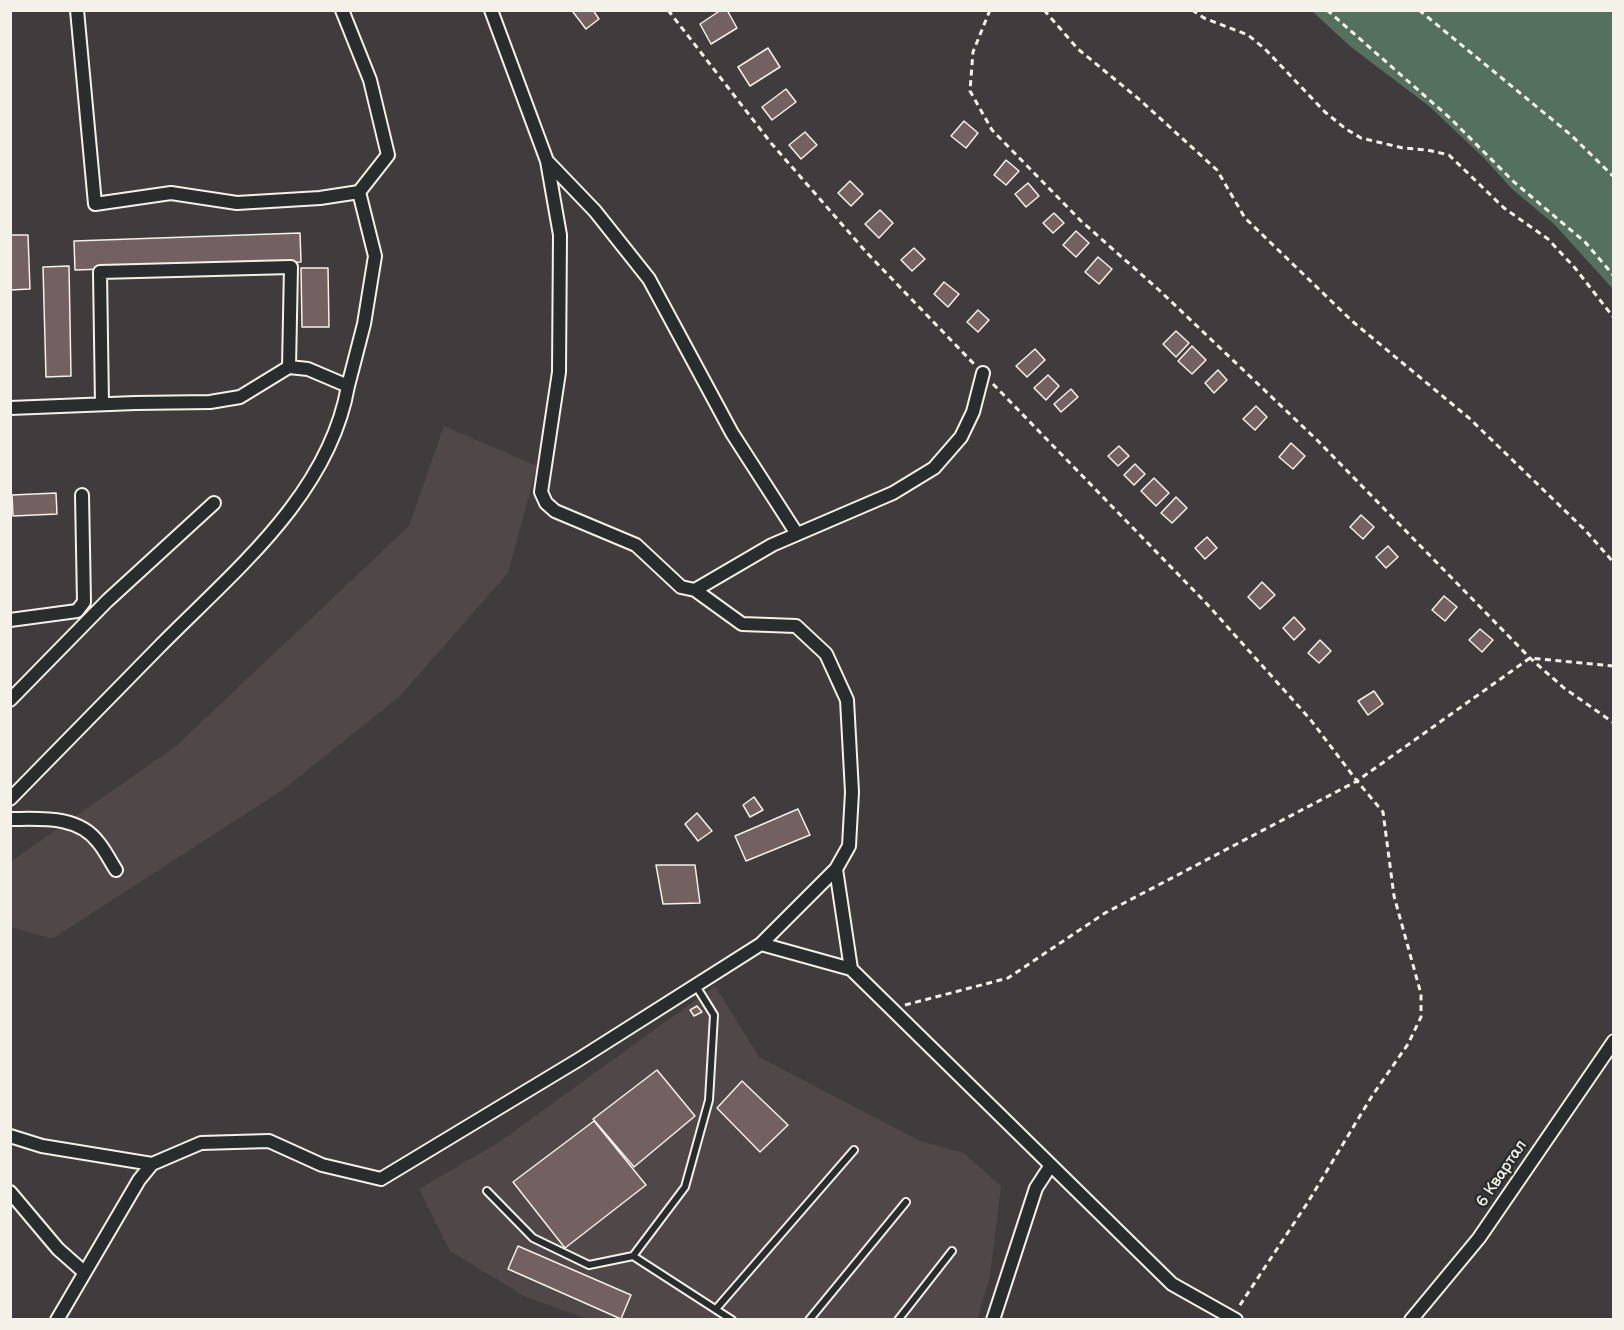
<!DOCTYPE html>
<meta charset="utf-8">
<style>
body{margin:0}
#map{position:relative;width:1624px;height:1330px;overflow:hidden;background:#403c3d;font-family:"Balsamiq Sans",sans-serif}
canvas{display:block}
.frame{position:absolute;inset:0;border:12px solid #f4f1e8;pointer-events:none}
</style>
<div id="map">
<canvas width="1624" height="1330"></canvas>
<div class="frame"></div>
</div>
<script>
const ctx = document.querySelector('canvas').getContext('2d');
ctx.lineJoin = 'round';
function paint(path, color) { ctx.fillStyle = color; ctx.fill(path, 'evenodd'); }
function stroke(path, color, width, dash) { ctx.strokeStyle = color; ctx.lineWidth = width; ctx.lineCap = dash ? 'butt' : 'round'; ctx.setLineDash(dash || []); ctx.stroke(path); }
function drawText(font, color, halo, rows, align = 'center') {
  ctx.font = font + ' "Balsamiq Sans",sans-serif'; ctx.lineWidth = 5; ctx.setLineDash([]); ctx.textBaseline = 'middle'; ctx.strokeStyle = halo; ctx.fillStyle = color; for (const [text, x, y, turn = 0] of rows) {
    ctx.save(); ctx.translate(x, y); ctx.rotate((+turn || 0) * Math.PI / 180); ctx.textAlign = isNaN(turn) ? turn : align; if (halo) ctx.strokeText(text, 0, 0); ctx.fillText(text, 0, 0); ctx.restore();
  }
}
const built = new Path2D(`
 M444,426l93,40 -29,107 -109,124 -115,92 -232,150 -41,-12 -1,-65 165,-115 234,-221z
 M715,986l44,71 161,84 44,12 37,33 -11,90 -13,44 -390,-1 -61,-22 -76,-46 -31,-62 79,-46z`);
const green = new Path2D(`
 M1312,11h301v278l-59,-65 -42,-35 -28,-31 -55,-52 -78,-59z`);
const building = new Path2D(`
 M575,10h18l6,9 -13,10 -13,-17z
 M721,10h6l10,18 -26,16 -11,-20z
 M768,48l12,19 -30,19 -12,-19z
 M786,89l10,13 -24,18 -10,-13z
 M964,121l14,12 -12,15 -15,-12z
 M805,132l12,13 -16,14 -12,-14z
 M1006,160l13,11 -13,14 -12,-10z
 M850,181l13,13 -12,12 -13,-13z
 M1028,183l11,13 -13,11 -11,-13z
 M880,210l13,13 -14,15 -14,-14z
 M1054,213l10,10 -11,10 -10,-10z
 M1076,231l13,12 -13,14 -13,-12z
 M300,233l1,29 -226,8 -1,-29z
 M10,235h18l2,54 -20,1z
 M914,248l11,11 -13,12 -11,-11z
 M1098,257l14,12 -13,15 -14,-12z
 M69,266l2,110 -25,1 -3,-110z
 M301,268h27l1,59h-27z
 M944,282l15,12 -11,13 -14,-13z
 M978,310l11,10 -11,12 -11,-10z
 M1176,331l13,12 -13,14 -13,-13z
 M1192,346l14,14 -14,14 -14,-13z
 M1035,349l10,11 -18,17 -11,-11z
 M1218,370l9,10 -13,13 -9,-10z
 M1048,375l11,11 -13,14 -12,-12z
 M1071,389l7,8 -17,15 -7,-8z
 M1256,406l11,11 -12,13 -12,-11z
 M1291,443l14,13 -12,13 -14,-12z
 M1119,446l10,10 -11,10 -10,-10z
 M1135,464l10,10 -11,11 -10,-10z
 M1154,478l15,15 -13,13 -15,-15z
 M56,493l1,21 -44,2 -1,-21z
 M1176,497l11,11 -15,15 -11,-10z
 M1361,515l13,12 -11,12 -13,-12z
 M1207,537l10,11 -12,11 -10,-11z
 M1388,546l10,11 -12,11 -10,-11z
 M1262,582l13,13 -15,14 -12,-12z
 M1444,596l13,11 -12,14 -13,-11z
 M1294,617l11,12 -11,11 -11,-12z
 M1480,629l13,11 -11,12 -13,-12z
 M1320,640l11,11 -12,12 -11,-10z
 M1374,691l9,13 -15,11 -10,-14z
 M754,797l9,13 -13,7 -7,-12z
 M798,809l12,26 -64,26 -11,-25z
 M697,813l15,18 -14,10 -13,-17z
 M656,865h39l5,38 -37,1z
 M697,1006l5,6 -8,4 -4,-6z
 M657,1070l38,46 -61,51 -41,-48z
 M742,1081l46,44 -28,27 -43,-44z
 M594,1121l52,64 -81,63 -52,-66z
 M518,1246l113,49 -10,24 -113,-50z`);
const path = new Path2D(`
 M668,10l103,133 96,110 107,111
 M990,10l-17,42 -3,39 22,39 89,91 78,69 158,150 213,218 34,30 50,35
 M1044,10l34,39 62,51 77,70 28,48 107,103 117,97 117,113 28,32
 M1192,10l12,8 44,17 17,14 60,63 21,17 15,9 42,10 24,2 22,5 55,53 44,31 27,29 39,50
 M1327,10l123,108 64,64 71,60 29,34
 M1419,10l152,125 43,42
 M993,384l214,220 103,115 47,62 26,31 11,84 27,98v23l-13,27 -36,52 -64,106 -70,106
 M905,1005l103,-27 97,-65 252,-132 173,-123 84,8`);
const lane = new Path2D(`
 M487,1191l46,47 56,27 44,-9 52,-69 24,-87 5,-85 -18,-29
 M633,1256l99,64
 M716,1309l138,-159
 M809,1320l97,-118
 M898,1320l54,-69`);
const street = new Path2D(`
 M77,10l18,194 76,-11 66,10 83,-5 39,-6
 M342,10l28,70 18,75 -29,37 16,64 -11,68 -16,62
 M491,10l56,151 13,74 -1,137 -18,120 5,11 9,8 81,34 45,42 14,3 47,34 54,2 30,28 21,46 5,92 -3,54 -13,23 -75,75
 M547,161l48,50 54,68 83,154 65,101
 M102,404l-2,-132 191,-5 -2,100
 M10,408l125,-5 75,-1 30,-5 49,-30 19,2 40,17c-19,109 -114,185 -188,260 -50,51 -100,102 -150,153
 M695,590l77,-45 121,-52 41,-25 27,-31 12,-25 10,-39
 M10,620l67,-9 7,-9 -2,-107
 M10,700l97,-99 107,-98
 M10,819c31,0 68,-4 88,23 7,8 12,19 18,28
 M836,869l15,100
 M10,1136l32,10 110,18
 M10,1192l48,57 26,23
 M57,1320l82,-140 13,-16 49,-21 68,-2 53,24 59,14 197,-119 183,-116 90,25 321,315 64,36
 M993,1320l43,-132 15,-23
 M1411,1320l68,-82 135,-197`);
const streetNames = [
 ["6 Квартал",1502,1174,-56]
];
paint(built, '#4f4748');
paint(green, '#54705f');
paint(building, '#736060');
stroke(building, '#f4f1e8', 1.5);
stroke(lane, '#f4f1e8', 10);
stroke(street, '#f4f1e8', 16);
stroke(path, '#f4f1e8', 3, [6, 4.5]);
stroke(lane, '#2a2d2e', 6);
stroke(street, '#2a2d2e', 12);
drawText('16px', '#f4f1e8', '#2a2d2e', streetNames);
</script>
